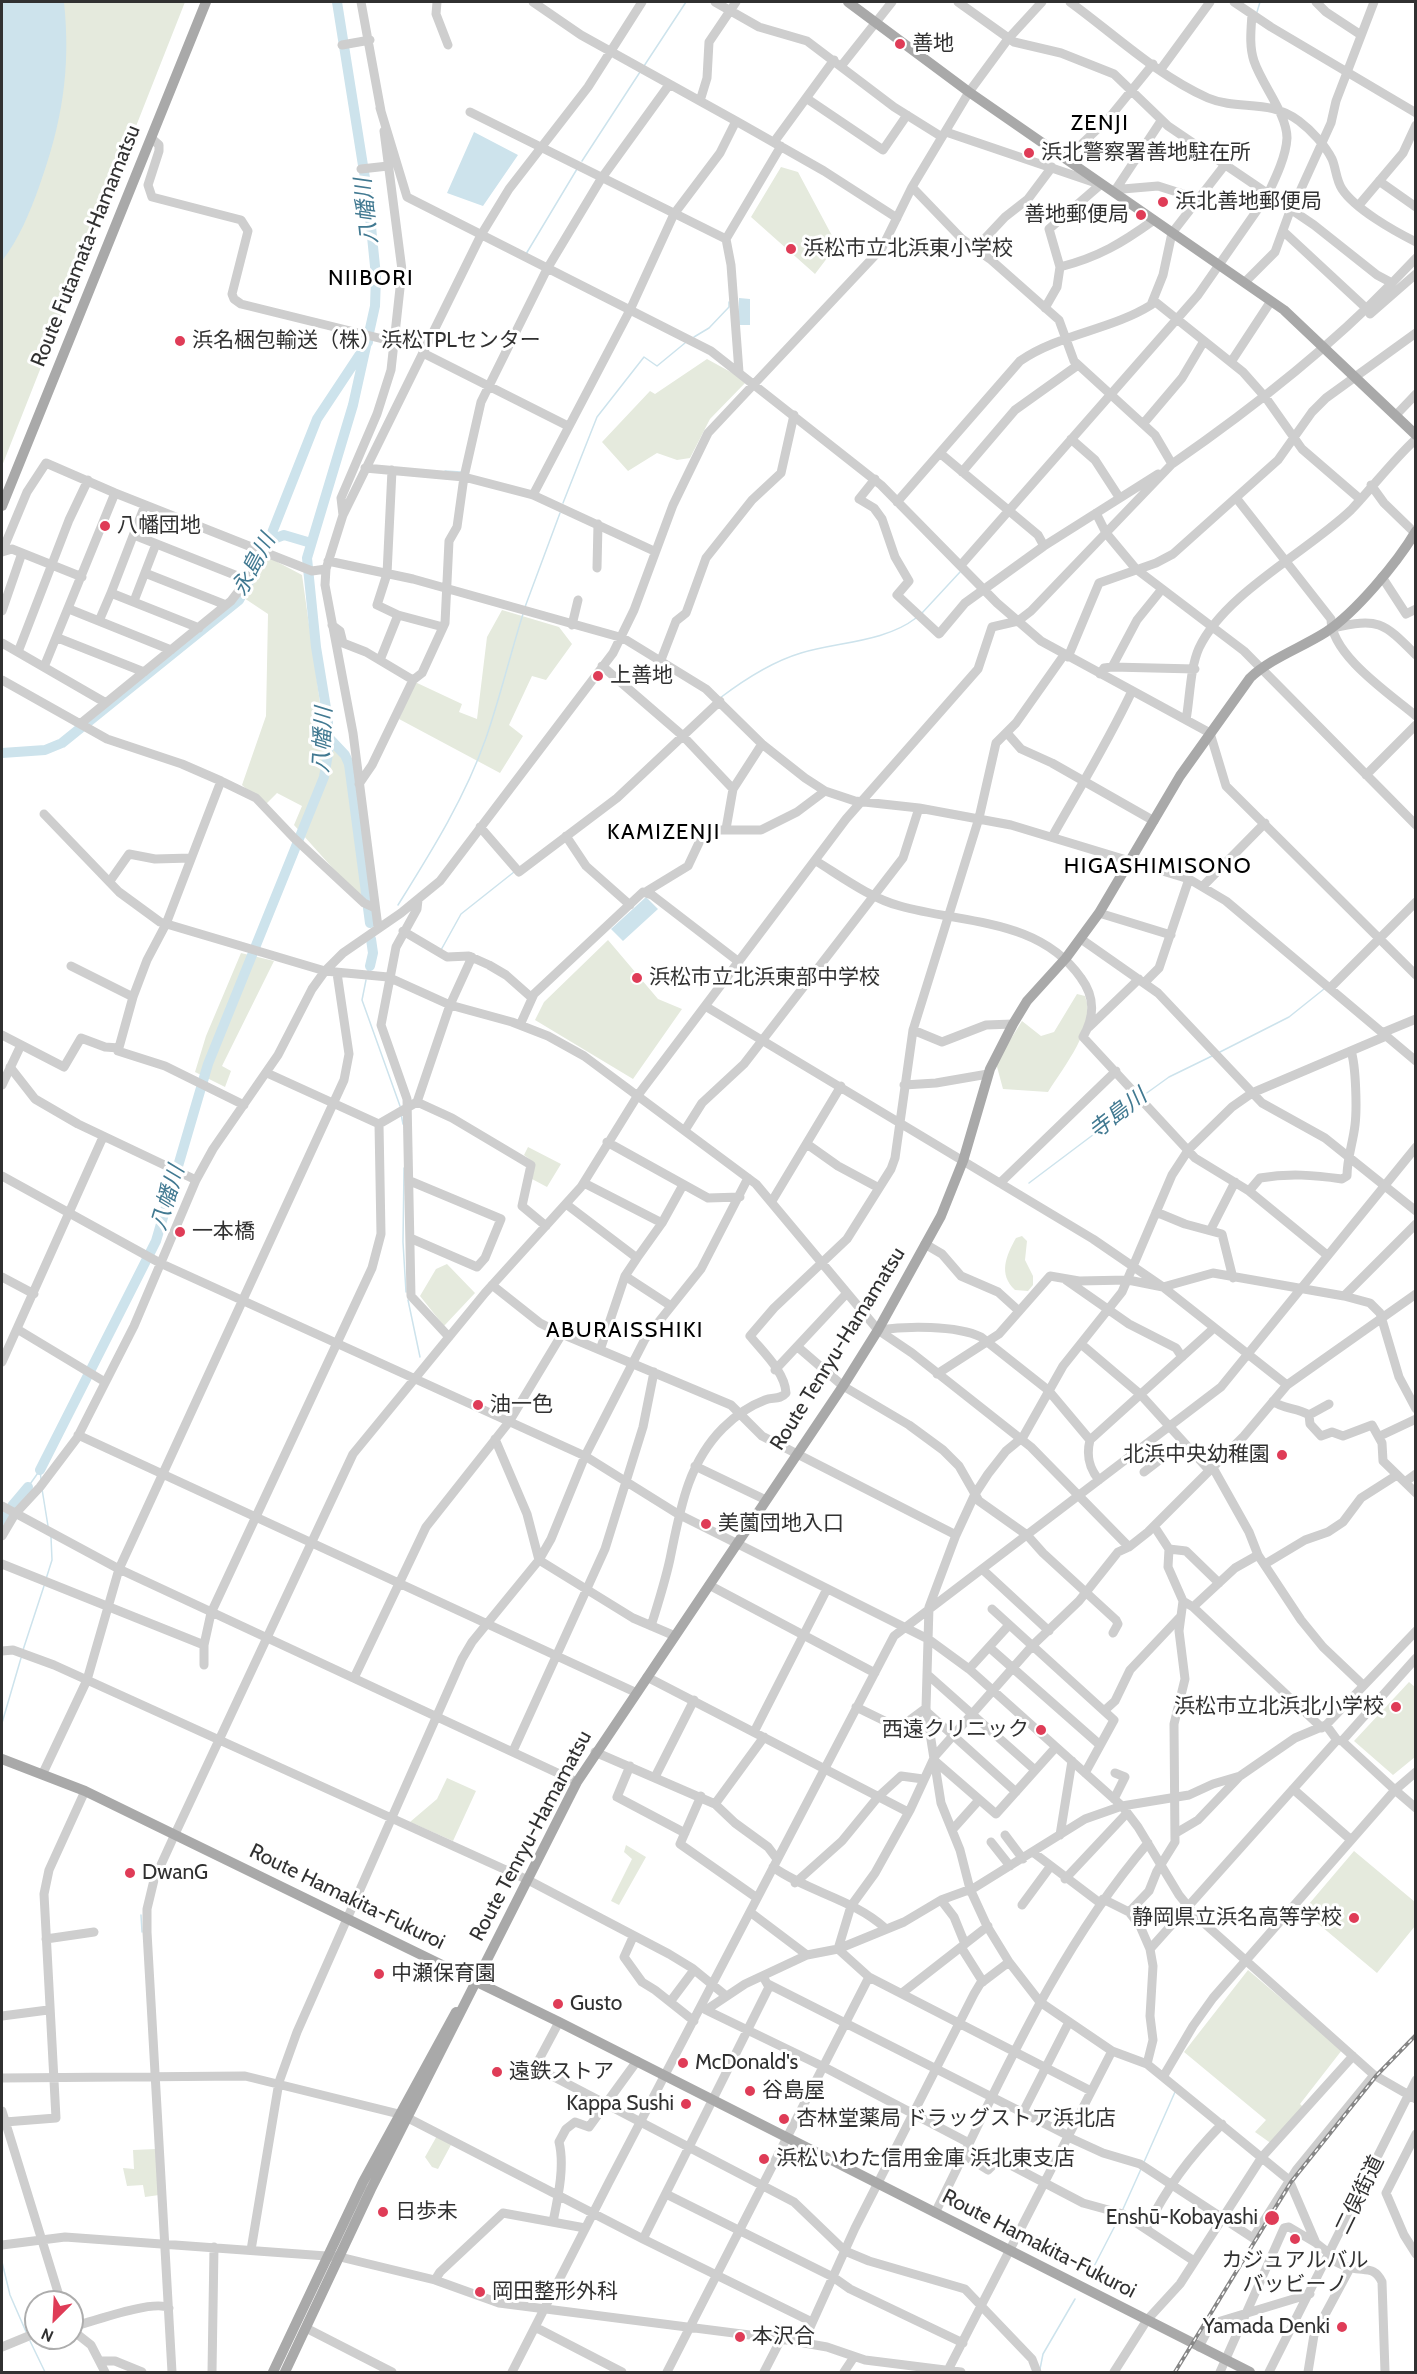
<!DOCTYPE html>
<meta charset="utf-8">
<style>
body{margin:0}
#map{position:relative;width:1417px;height:2374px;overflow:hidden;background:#fff;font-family:Cabin,sans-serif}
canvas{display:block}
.frame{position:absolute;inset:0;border:3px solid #313131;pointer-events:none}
.north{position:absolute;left:24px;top:2290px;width:60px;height:60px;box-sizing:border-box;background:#fff;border:2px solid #adadad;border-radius:50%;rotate:204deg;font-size:16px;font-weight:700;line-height:24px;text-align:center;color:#313131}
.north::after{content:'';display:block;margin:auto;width:21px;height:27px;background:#df3c57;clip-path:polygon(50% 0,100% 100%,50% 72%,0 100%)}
</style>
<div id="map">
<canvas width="1417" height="2374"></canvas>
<div class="frame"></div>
<div class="north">N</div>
</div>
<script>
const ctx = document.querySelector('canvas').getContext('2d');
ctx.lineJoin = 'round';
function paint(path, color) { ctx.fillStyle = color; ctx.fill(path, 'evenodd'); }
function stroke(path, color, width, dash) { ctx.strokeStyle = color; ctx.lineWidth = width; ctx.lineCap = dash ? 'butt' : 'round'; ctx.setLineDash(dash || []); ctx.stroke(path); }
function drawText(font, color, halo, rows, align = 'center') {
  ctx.font = font + ' Cabin,"Noto Sans JP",sans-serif'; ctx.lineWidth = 6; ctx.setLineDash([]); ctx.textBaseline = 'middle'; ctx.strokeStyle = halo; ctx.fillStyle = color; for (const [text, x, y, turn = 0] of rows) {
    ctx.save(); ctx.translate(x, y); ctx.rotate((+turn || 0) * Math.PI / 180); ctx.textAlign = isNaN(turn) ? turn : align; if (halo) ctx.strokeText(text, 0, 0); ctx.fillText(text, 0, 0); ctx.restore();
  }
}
const green = new Path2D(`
 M63,2h122l-183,464v-222z
 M781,167l17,5 39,73 -22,29 -64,-57z
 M707,359l40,22 -37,38 -20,39 -13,2 -20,-7 -29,18 -26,-29 48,-51 5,3z
 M268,557l34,18 19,135 25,52 18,141 -70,-78 8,-19 -25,-13 -13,13 -22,-21 24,-69 2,-102 -27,-18z
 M502,610l57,17 13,17 -26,36 -14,-4 -23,49 14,11 -23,37 -101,-54 16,-37 47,22 -3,8 18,7 10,-82z
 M608,940l50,59 24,10 -49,70 -98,-59 9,-18z
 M241,953l33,8 -52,105 9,5 -6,16 -30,-15 11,-36z
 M1077,994l8,2c12,31 -21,70 -37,96l-45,-3 -7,-26 26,-42 19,15 13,-4z
 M528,1147l33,17 -14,23 -15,-8 1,-17 -9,-7z
 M1022,1236l5,5 -2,19 8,16v9l-5,6 -13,-1c-17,-16 -9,-34 1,-52z
 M447,1264l28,29 -31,33 -24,-30 16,-27z
 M1409,1682l6,5v70l-22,18 -39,-34z
 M447,1778l29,13 -23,50 -43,-19 27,-23z
 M626,1845l20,12 -27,48 -8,-4 21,-42 -8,-7z
 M1354,1851l61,51v24l-38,47 -74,-62z
 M1248,1970l94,80 -42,54 4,4 -32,36 -17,-12 11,-12 -82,-68z
 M438,2134l14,9 -14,26 -6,-2 -7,-10z
 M156,2149l3,46 -14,2 -2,-12 -16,1 -4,-18 11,1 -1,-19z`);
const water = new Path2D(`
 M2,2h62c7,68 -2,121 -25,185 -9,25 -20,52 -37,74z
 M474,132l44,23 -35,51 -36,-13z
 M739,298l11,1v26h-12z
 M646,897l12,12 -35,32 -12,-12z`);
const stream = new Path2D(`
 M1257,12l3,-10
 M644,66l42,-64
 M582,161l58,-89
 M526,254l51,-85
 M694,337l15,-9 20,-21v-5
 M445,471l16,1
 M563,503l34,-86 47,-60 13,9 28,-23
 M525,607l35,-94
 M922,613l38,-41
 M720,698c25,-19 51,-36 81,-45 37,-11 84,-11 115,-35
 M398,905c33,-53 67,-107 88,-167 14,-40 24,-83 37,-124
 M441,950l20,-36 53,-42
 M367,973l3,-7
 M366,980l-4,20 38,106
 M1218,1053l71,-36 35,-28
 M1144,1095l25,-18 43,-21
 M401,1114l2,10
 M404,1168l-1,74 3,50
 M1029,1183l109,-82
 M408,1300l12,57
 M28,1487l12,-17 1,9
 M42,1489l6,37
 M46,1579l6,-19 -1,-23
 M23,1650l21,-64
 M2,1723l19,-65
 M141,1915l1,17
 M1144,2162l31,-70
 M1123,2209l18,-40
 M2,2262l8,33 17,39
 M1089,2276l31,-60
 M30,2341l15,31
 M1040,2369l3,-15 32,-55`);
const river = new Path2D(`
 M268,541l16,-6 27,8
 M328,737l17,18 4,9 21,159
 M2,753l43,-3 17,-7 177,-143 23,-42 55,-139 51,-77
 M370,966l3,-13 -2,-14
 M40,1470l116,-229 52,-177 116,-287 4,-23v-34l-12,-73 -9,-89 46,-153 22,-99 1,-30 -8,-79 -31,-195
 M12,1506l16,-19
 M2,1520l4,-6`);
const minor = new Path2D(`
 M361,2l20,109
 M437,2l-1,12 12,31
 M533,2l48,33 155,86 -16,32 -46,61 -44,96 -97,185
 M715,2l44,25 48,14 87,66 48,30
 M958,2l56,40 47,11 53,21 54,52 146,99 63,50 15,8c-65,67 -142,127 -220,181
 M1070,2c44,32 88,74 138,96 31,13 61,0 91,23 12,9 26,24 33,38 4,9 4,21 10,30 13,20 52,42 74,53
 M1234,2l37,25 145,86
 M1316,2l10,10 35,23
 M342,45l28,-5
 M842,65l50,-63
 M1161,69l49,-67
 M806,98l77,52 24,-35
 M700,101l7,-23 2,-36 27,-40
 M380,108l27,89 304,154 170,134 116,118 44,38 169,92 16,53 190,189
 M470,112l256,127
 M736,121l88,50 73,47
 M946,132l150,51
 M151,138l8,7v6l-11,34 4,12 89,23 7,11 -16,63 2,5 7,5 154,38
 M774,142l60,-82
 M1066,159l43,-41 44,-54
 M361,169l27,-3
 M1379,181l37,26
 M1111,190l47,-4 41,13
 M1114,192l47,-71
 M1359,205l44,-52 13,-28
 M1291,211l40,-88 5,-22 38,-99
 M1284,232l83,77
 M975,249l30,-32 23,-18 24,-32
 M1060,267c39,-10 62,-24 94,-47
 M1245,282l30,-30 15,-41
 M1392,283l24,-25
 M1153,300l90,72 23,26 36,51 58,50
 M1045,308l12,-21 3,-20 -11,-38 51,-44
 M1370,314l46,-40
 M423,353l145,73
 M1231,362l40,-61
 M739,372l-8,-107 -5,-26 55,-93
 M1396,415l20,-21
 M1143,424l39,-46 22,-37
 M1071,439l24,21 24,37
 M941,454l97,81 6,11
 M365,468l99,9 69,18 121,56
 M392,470l-5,104 -10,31 21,10
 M962,472l53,-62 63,-45
 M875,479l-16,20 15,9 8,11 13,38 14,24 -12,14 42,39 26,-31 79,-57 114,-72
 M1371,485l13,18 31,30
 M1237,499l94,120c0,36 59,75 85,97
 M897,502l123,-141c39,-27 91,-31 131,-56l12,-30 9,-42 52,-67
 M145,505l-34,88 88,35
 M1096,513l10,20 30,36 108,82 172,174
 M343,515l138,-280 28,-46 79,-102 54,-85
 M134,535l111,44
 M2,552l25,-60 19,-29 69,30 197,78 14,-2
 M2,552l10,-3 70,28
 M328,561l85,18 210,59 83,51 56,55 43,34 20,13 30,10 64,7 92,17 178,54 37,22 190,160
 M961,565l237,-270 69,-99c8,-17 19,-39 20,-58 0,-24 -25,-53 -33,-77 -5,-15 -3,-31 -2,-47
 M597,568l1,-44
 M145,573l81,32
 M1382,577l24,37 10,-5
 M134,601l22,-57
 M69,609l102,41
 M2,611l20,-58
 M99,621l12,-28
 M332,625l8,6 3,12 23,9 47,28
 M572,625l6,-25
 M1332,628c47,-10 50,-7 84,27
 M58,638l86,34
 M2,643l104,60
 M18,652l51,-132 19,-40
 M1068,657l31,-74 57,-20 17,-9 105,-94 34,-48 14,-14 90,-65
 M380,660l18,-45 45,12
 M661,660l15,-39 10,-8 20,-55 46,-58 29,-27 13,-58
 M602,666l81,70 50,53
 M44,667l71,-174
 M1112,667l25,-47 25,-31
 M1100,674l4,-6 8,-1 83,2
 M2,680l105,59 75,25 39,17 -55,143 -19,36 -14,37 -15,54 47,15 79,39
 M1186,720c4,-22 4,-52 13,-72 26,-55 108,-96 152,-138 22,-23 41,-49 65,-71
 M80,724l151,-123 10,-13 18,-38
 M1007,733l14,16 31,14 102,58
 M1366,775l50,-50
 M221,781l35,17 38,40 70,65 11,5
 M359,784l13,-19 41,-85 9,-7 23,-50 4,-82 8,-14 7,-50 17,-75 66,-133 54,-90 68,-94
 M44,814l75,78 41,30 165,49 63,6 62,28 62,17 36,14 36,20 172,128 122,146 34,23 119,94 98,100
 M480,827l39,45 98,-74 103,-97
 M726,829l7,-40 29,-45
 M566,836l20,30 44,39
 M1052,837c27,-48 56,-95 80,-146
 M816,861c26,16 54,37 84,45 64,18 139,12 181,72 14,19 14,38 2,59l112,121 54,33 78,64
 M110,881l19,-27 26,5 36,-1
 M1203,886l62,-63
 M647,891l41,-25 17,-36h56l36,-18 28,-21
 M418,900l-1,9 -21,38 -15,78 26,74 4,197 38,41
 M1099,913l72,22
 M378,927l-25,-194 -28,-148 1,-16 17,-54 -2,-17 36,-84 14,-44 11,-100 -18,-139
 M403,931l44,26 22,-1 20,9 17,10 26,23
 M1081,939l77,54 104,110 63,35 91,73
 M71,966l62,31
 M1145,982l14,-14 30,-89
 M1330,988l86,-86
 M705,1006l388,233 70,48 124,98
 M520,1025l14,-31 109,-102 9,3 87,67
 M1089,1027l50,-48
 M913,1030l29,12 44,-17 27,-1
 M1382,1033l34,-14
 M2,1035l62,32 17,-29 24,9 14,1
 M10,1067l25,32 43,25 118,56
 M2,1085l19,-40
 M904,1085l32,-2 52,-9
 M417,1102l33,-97 22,-48
 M379,1124l38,-22 35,16 79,47 -9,41 24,20
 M685,1130l17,-27 42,-39 159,-206 16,-50
 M607,1142l101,56 32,-1
 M807,1144l31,22 41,22
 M2,1176l158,87 425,193 93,58 250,125 41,30 153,137 16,21 41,68 17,21 178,159 42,24
 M410,1181l91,38 -16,39 -8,9 -67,-29
 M584,1183l78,40 21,-38
 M1000,1183l116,-112
 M1249,1191l11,-13c29,-5 54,-3 82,1l5,-3c0,-18 6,-33 8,-51 2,-16 1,-59 -4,-74
 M772,1201l69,-115
 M566,1204l71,54 -12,18 -25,74
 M1156,1212l29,12 37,10 11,44
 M1211,1229l24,-47
 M925,1244l17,10 19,22 37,16 21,19
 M637,1258l25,-35
 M625,1276l46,30
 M2,1277l32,17
 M1066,1280l63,44 47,24 6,9
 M1344,1296l72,-72
 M17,1329l88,53
 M878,1330c28,-4 78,-5 103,7l67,53 42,50c-4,16 -1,28 9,40
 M562,1334l169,71 31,31 194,99
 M1081,1344l60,51 67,74
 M799,1348l44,38 66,39 34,25 16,16 20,35 48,34 16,18 73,67 2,4 -5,9
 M2,1362l101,-225
 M775,1370l72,-77
 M937,1374l62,-40 51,-58 29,5 49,-1 35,7 50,-14 131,23 26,7 10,10 19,64 17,32
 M1273,1401c11,9 24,6 36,14l20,-11
 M1309,1415l1,9 11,12 11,-4 11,4 29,-11 10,18 1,18 33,32
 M78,1435l559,258
 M1380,1436l36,-17
 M495,1439l32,75 12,46 94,58 42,18
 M1090,1440l124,-112
 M695,1466l71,34
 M1212,1466l37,66 9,23 43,65 22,27 40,38
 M1144,1472l39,-30
 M1405,1482l11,-8
 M2,1506l117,63 458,213
 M2,1536l13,-22 25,-27 37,-49 57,-112 62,-146 17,-31 65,-94 34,-66 13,-18 18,-18 58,-40 39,-32 173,-228 21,-43 39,-105 35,-72 174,-185 30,-61 57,-95 39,-53 34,-37
 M1169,1549l17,2 33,32
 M2,1564l202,81
 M1265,1564l40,-24 23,-8 15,-10 18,-24 36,-23
 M982,1569l67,62
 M709,1585l166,88
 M1183,1601l10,6 129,121
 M1193,1607l42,-39 23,-13
 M992,1609l122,111 -29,53
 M651,1626c7,-22 14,-44 19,-67 10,-48 17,-95 53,-131 12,-12 26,-22 42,-28 8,-3 15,0 21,-7 -1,-21 -23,-41 -36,-57l24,-28 73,-69 44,-70 4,-11 18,-128 66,-212 17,-75 20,-20 48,-68
 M990,1648l110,97
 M2,1651l11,-1 41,15 474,215 141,74 23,14 33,27
 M204,1665v-20l7,-32 161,-345 9,-34 -2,-110 -112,-51
 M969,1669l40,-44
 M928,1675l107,95
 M647,1677l261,135
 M354,1678l72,-151 83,-105 53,-88 -22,-11 -48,-38
 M856,1707l43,21 27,-20
 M1105,1710l10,-9 15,-31 51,-54
 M927,1712l89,80
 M1326,1725l11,15 5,1 53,49 21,-18
 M754,1732l73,-143
 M1342,1741l74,-83
 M513,1751l92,-202 38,-122 11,-55
 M595,1752l120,52 20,19 33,24 9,12
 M936,1762l60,52 60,-67
 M630,1766l-13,31 68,36
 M43,1773l44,-93 32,-111 225,-489 5,-26 -12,-81
 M655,1777l39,-77
 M1293,1789l57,50
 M701,1796l-21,48 77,54
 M1114,1799l11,-22 -10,-4
 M715,1804l49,-67
 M953,1829l26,-29
 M1176,1833l22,-13 42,-44
 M1005,1835l18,24
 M1060,1835l12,-74
 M991,1842l19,24
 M1034,1853l66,50
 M773,1867c35,25 80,32 112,61
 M1065,1879l62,-66
 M795,1883l47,-42 36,-44 23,-21 22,3
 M1103,1899l26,13 11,14 10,23 3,17 -3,50 3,24 -6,24
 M941,1900l13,17 11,27
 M1022,1905l28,-38
 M750,1912l57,43
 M1129,1912l20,-21 8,-20 18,-29 -1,-118 11,-45 -6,-48 4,-30 -15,-34 1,-18 -15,-23
 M633,1937l-9,20 18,25 13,8 39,31
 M46,1939l48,-7
 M961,1947l22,35
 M1150,1949l187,-209
 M768,1984l301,152
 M902,1993l86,-67
 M670,2002l24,-32
 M701,2006l5,4 39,-26 62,-29 31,-6 66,-27 37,-22 33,-12 111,-69 37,-13 67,-11 24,-11 27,-8 55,-38 31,-13 90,-94
 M706,2010l118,57 145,76
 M2,2016l46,-6
 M559,2022l-24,45 259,135 51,49 24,10 96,28 67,70 5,13
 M1163,2077l-16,-13 -35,-13 -72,-49 -31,-40 -22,-36 -17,-37 -10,-39 -19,-47 -15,-95 3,-101 27,-72 19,-41 13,-20 18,-23 17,-14 40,-71 59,-74 50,-117 17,-26 43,-42 20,-14 134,-57
 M2,2078l243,-2 154,38
 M1091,2091l-222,-114 -31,-28 13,-43 24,-33 35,-63 25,-54 98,-111 46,-44 39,-49 11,-5 19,-15 96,-96 43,-51 129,-91
 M2,2111l59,191
 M1023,2112l46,-90
 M408,2118l235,121 169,83
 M5,2122l51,-4 -12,-224 5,-24 36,-79
 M1416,2134l-30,59 18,42 12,19
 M1068,2137l35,16 37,11 113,74 44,-69 77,-94
 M964,2155l24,15 11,-11 84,44 40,11 71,47
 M666,2194l167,83 17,12 113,54
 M935,2213c64,-128 119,-260 213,-370
 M553,2222c5,-25 12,-56 6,-80l7,-13 9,-7 14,5 48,-66
 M1146,2229c21,-42 43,-71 76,-105
 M643,2239l126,-252 -4,-7
 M2,2245l63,-8 275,20 95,23 64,23 282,36 46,8 38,13 96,12
 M251,2250l28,-168 18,-50 165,-373 10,-17 67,-82 12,-21 34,-83 60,-117 56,-70 47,-91
 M1330,2254l-14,-11 -27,-63 -126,-103 30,-51 20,-28 182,-208 21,18
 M1329,2258c7,4 15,9 23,10 15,3 23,-1 30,14l3,90
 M435,2280l5,-8 63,-59 82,15
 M72,2327c19,-5 82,-28 97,-19
 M535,2327l87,45
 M306,2328l86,44
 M72,2330l19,15 14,27
 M803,2343l52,-115 119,-234 6,-10 29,-22
 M2,2347l34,-14
 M1199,2347l12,-23 99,-30
 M100,2361h15l27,11
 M172,2372l-25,-440v-23l7,-29 21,-46 178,-380 132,-161 96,-106 57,-92 208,-276 132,-150 14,-42 26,-6 13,-10 141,-147 -17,-29 -81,-74 -15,-41 -69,-61 -28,-20 -50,-52
 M212,2372l2,-125
 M512,2372l97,-190 285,-546 327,-249 195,-240
 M667,2372l202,-395
 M764,2372l17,-33
 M844,2372l10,-15
 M947,2372l165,-321
 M1114,2372l33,-52 33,-36 82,-127 91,-101
 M1220,2372l64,-144 5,-1 27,16
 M1269,2372l147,-292
 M1308,2372l6,-37 36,-67`);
const major = new Path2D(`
 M848,2l121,90 315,218 132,125
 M2,506l204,-504
 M2,1759l83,32 474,231 691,350
 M273,2372l90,-190 93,-170
 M285,2372l86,-183 206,-407 266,-396 35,-56 63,-114 22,-55 27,-92 23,-45 14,-23 39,-43 33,-45 81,-137 70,-98c21,-20 51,-30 76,-46 30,-20 71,-69 90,-101`);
const rail = new Path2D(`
 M1175,2372l116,-190 85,-106 40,-41`);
const markers = [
 [900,44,6,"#df3c57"],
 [1029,153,6,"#df3c57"],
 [1163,202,6,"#df3c57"],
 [1141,215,6,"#df3c57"],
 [791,249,6,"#df3c57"],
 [180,341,6,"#df3c57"],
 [105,526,6,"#df3c57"],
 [598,676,6,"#df3c57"],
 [637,978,6,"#df3c57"],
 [180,1232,6,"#df3c57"],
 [478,1405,6,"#df3c57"],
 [1282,1455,6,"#df3c57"],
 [706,1524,6,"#df3c57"],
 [1396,1707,6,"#df3c57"],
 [1041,1730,6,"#df3c57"],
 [130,1873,6,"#df3c57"],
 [1354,1918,6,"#df3c57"],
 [379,1974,6,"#df3c57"],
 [558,2004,6,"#df3c57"],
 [683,2063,6,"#df3c57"],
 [497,2072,6,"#df3c57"],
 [750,2091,6,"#df3c57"],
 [686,2104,6,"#df3c57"],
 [784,2119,6,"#df3c57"],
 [764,2159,6,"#df3c57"],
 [383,2212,6,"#df3c57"],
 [1272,2218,8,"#df3c57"],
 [1295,2239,6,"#df3c57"],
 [480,2292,6,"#df3c57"],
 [1342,2327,6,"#df3c57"],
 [740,2337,6,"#df3c57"]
];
const poiNames = [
 ["善地",912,44],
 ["浜北警察署善地駐在所",1041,153],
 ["浜北善地郵便局",1175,202],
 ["善地郵便局",1129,215,"right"],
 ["浜松市立北浜東小学校",803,249],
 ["浜名梱包輸送（株）浜松TPLセンター",192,341],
 ["八幡団地",117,526],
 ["上善地",610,676],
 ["浜松市立北浜東部中学校",649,978],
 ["一本橋",192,1232],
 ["油一色",490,1405],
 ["北浜中央幼稚園",1270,1455,"right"],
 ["美薗団地入口",718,1524],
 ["浜松市立北浜北小学校",1384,1707,"right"],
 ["西遠クリニック",1029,1730,"right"],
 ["DwanG",142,1873],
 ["静岡県立浜名高等学校",1342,1918,"right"],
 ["中瀬保育園",391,1974],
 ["Gusto",570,2004],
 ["McDonald's",695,2063],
 ["遠鉄ストア",509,2072],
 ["谷島屋",762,2091],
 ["Kappa Sushi",674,2104,"right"],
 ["杏林堂薬局 ドラッグストア浜北店",796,2119],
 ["浜松いわた信用金庫 浜北東支店",776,2159],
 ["日歩未",395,2212],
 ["Enshū-Kobayashi",1258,2218,"right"],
 ["カジュアルバル",1295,2261,"center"],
 ["バッビーノ",1295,2285,"center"],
 ["岡田整形外科",492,2292],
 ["Yamada Denki",1330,2327,"right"],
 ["本沢合",752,2337]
];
const streetNames = [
 ["Route Futamata-Hamamatsu",86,246,-68],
 ["Route Tenryu-Hamamatsu",838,1349,-58],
 ["Route Tenryu-Hamamatsu",531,1836,-62],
 ["Route Hamakita-Fukuroi",347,1897,26],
 ["二俣街道",1360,2195,-64],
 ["Route Hamakita-Fukuroi",1039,2244,27]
];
const neighbourhoodNames = [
 ["ZENJI",1100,124],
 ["NIIBORI",371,279],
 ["KAMIZENJI",664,833],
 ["HIGASHIMISONO",1158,867],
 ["ABURAISSHIKI",625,1331]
];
const waterNames = [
 ["八幡川",367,211,-96],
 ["永島川",254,565,-62],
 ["八幡川",323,740,-87],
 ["寺島川",1118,1114,-38],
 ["八幡川",168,1198,-73]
];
paint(green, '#e5eadd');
paint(water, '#cde3ec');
stroke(stream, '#cde3ec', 1.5);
stroke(river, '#cde3ec', 10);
stroke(minor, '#cecece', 9);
stroke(major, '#a9a9a9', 10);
stroke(rail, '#868686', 4);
stroke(rail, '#fff', 1.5, [4.5]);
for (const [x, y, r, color] of markers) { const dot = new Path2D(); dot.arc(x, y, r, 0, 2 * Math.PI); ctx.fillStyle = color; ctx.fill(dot); stroke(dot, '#fff', 2); }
drawText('21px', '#313131', '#fff', poiNames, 'left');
drawText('21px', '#313131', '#fff', streetNames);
ctx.letterSpacing = '1.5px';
drawText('22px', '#000', '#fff', neighbourhoodNames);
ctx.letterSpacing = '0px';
drawText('italic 22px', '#417991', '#fff', waterNames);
</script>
